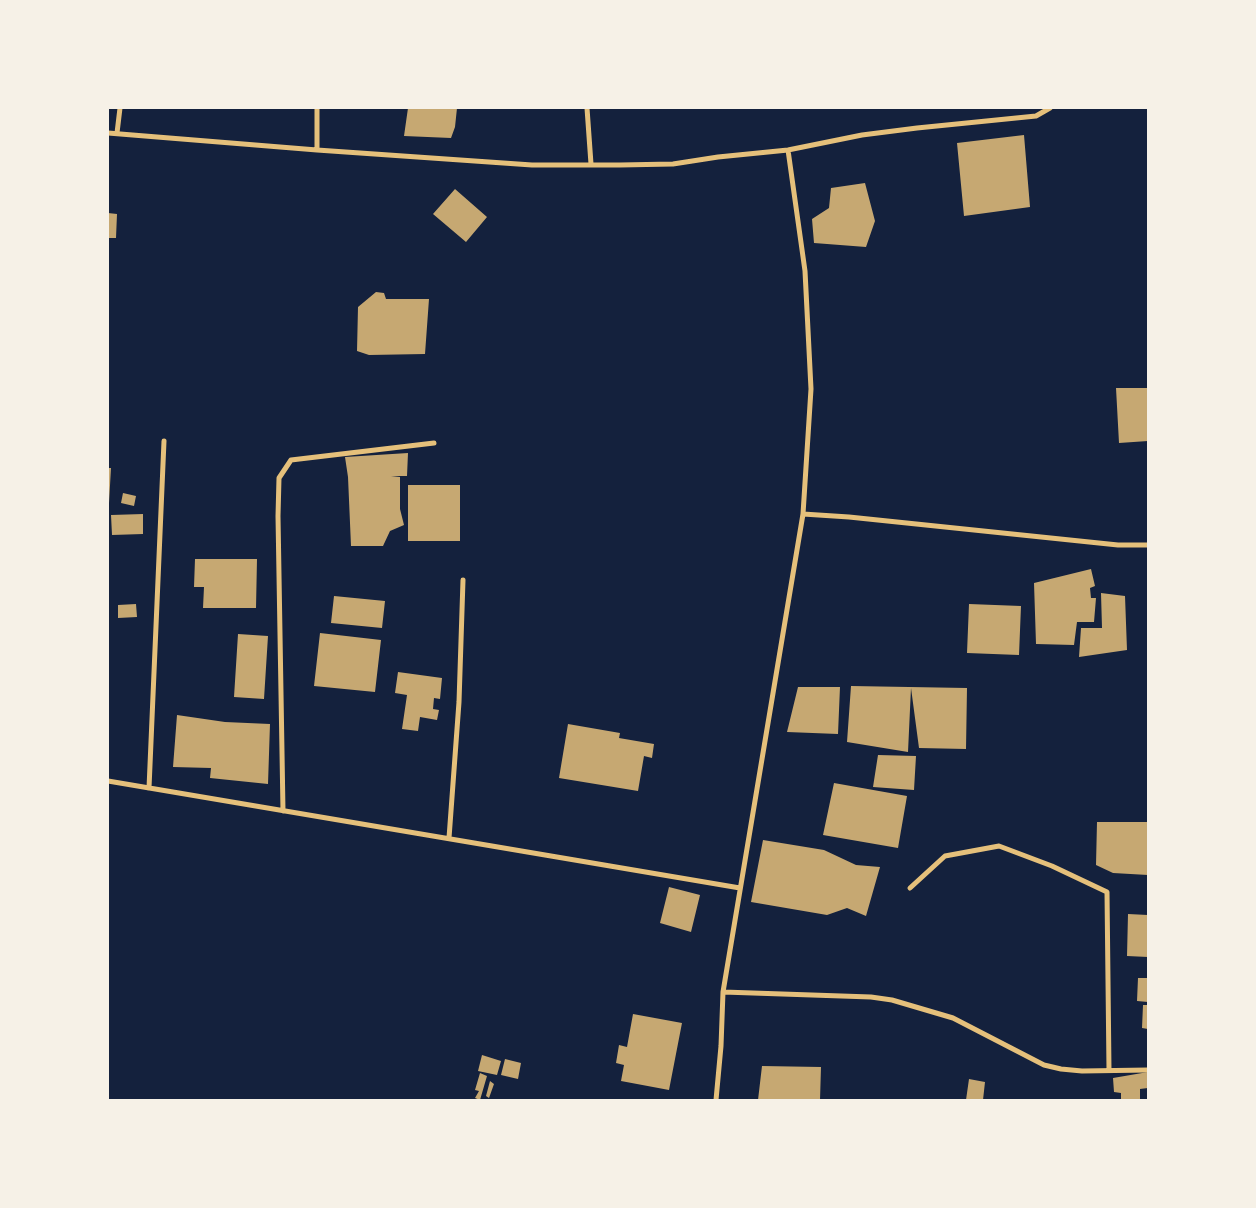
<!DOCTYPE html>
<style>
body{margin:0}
#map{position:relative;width:1256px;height:1208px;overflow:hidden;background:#14213d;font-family:Rubik,sans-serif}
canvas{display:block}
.frame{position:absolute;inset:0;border:109px solid #f6f1e7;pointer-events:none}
</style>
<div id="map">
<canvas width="1256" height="1208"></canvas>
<div class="frame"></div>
</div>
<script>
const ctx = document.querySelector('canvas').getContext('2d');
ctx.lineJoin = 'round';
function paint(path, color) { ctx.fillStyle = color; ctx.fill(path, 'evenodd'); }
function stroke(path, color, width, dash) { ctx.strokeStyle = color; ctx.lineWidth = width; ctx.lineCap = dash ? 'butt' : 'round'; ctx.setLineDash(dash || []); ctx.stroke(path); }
const building = new Path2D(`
 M408,108h49l-2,19 -4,11 -47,-2z
 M1024,135l6,72 -66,9 -7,-73z
 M865,183l10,38 -9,26 -52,-4 -2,-24 17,-11 2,-20z
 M455,189l32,28 -21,25 -33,-28z
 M108,213l9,1 -1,24h-8z
 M376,292l8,1 2,6h43l-4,55 -56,1 -12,-4 1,-44z
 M1116,388h32v53l-29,2z
 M408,453l-1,23h-16l9,1v32l4,16 -14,6 -7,15h-32l-3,-69 -3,-20z
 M108,468h3l-2,35h-1z
 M408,485h52v56h-52z
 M123,493l13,3 -2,10 -13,-3z
 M143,514v20l-31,1 -1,-20z
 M195,559h62l-1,49h-53l1,-21h-10z
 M1091,569l4,17 -5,2 1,10h5l-2,24h-17l-3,23 -38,-1 -2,-61z
 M1101,593l24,3 2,54 -48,7 2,-29h21z
 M334,596l51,5 -3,27 -51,-5z
 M136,604l1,13 -19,1v-13z
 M969,604l52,2 -2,49 -52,-2z
 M320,633l61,7 -6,52 -61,-6z
 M238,634l30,2 -4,63 -30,-2z
 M398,672l44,6 -2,21 -6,-1 -1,11 6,1 -2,10 -17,-3 -2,14 -16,-2 5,-34 -12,-2z
 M851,686l116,2 -1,61 -47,-1 -8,-60 -3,64 -61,-10z
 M798,687h42l-2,47 -51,-2z
 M177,715l48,7 45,2 -2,60 -58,-6 1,-10 -38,-1z
 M568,724l52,9 -1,5 35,6 -2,14 -8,-2 -6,35 -79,-13z
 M878,755l38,1 -2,34 -41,-3z
 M834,783l73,13 -9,52 -75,-13z
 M1097,822h51v53l-35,-2 -17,-8z
 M763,840l61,10 32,15 24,2 -14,49 -19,-8 -20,7 -76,-13z
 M669,887l31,8 -9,37 -31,-9z
 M1128,914l20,1v42l-21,-1z
 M1138,978h10v24l-11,-1z
 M1143,1005h5v24l-6,-1z
 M633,1014l49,9 -13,67 -48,-9 3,-16 -8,-2 3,-18 8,2z
 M482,1055l19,6 -4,14 -19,-4z
 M505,1059l16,4 -3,16 -17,-4z
 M762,1066l59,1 -1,33h-62z
 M1148,1072v16l-8,1v11h-19v-7l-7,-1 -1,-14z
 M480,1073l7,3 -7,24 -5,-2 4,-7 -4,-1z
 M969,1079l16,3 -2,18h-17z
 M490,1081l4,3 -5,14 -3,-2z`);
const minor = new Path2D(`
 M587,108l4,56
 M108,133l209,17 215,15h88l53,-1 45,-7 70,-7 74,-15 55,-7 119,-12 14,-8
 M117,133l3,-25
 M317,150v-42
 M803,514l46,3 269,28h30
 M108,781l632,107
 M149,788l15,-347
 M283,811l-5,-295 1,-38 12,-18 143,-17
 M449,838l10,-136 4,-122
 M910,888l35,-32 54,-10 53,20 55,26 2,178
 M723,992l148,5 21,3 61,18 91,47 17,4 21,2 66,-1
 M716,1100l5,-54 2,-54 80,-478 8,-125 -6,-118 -17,-121`);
paint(building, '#c6a872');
stroke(minor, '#e5c07b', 5);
</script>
